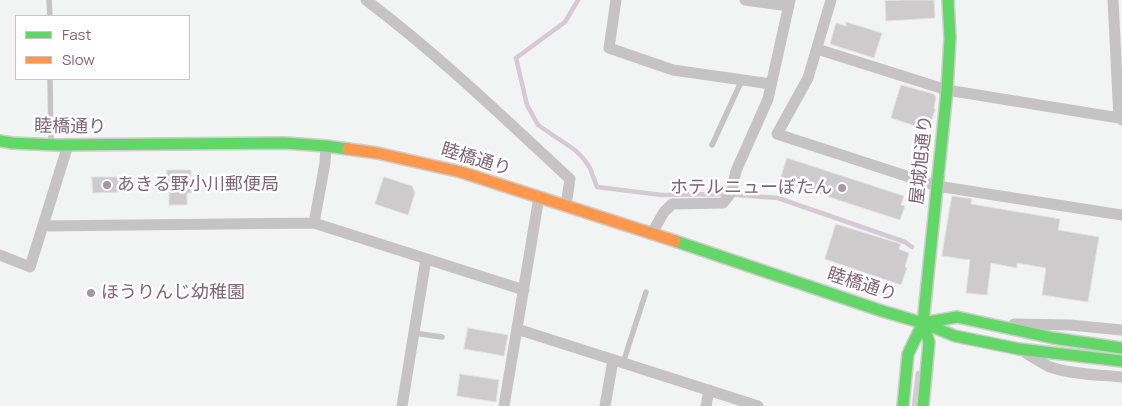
<!DOCTYPE html>
<meta charset="utf-8">
<style>
body{margin:0}
#map{position:relative;width:1122px;height:406px;overflow:hidden;background:#f2f3f3;font-family:Manrope,sans-serif}
canvas{display:block}
.legend{position:absolute;left:15px;top:15px;width:175px;height:65px;box-sizing:border-box;background:#fff;border:1px solid #ccc2c7;margin:0;padding:6px 9px;list-style:none;font-size:15px;color:#7f6673}
.legend li{display:flex;align-items:center;gap:10px;height:25px}
.legend b{width:25px;border:1px solid #ccc2c7}
</style>
<div id="map">
<canvas width="1122" height="406"></canvas>
<ul class="legend">
<li><b style="height:6px;background:#63d668"></b>Fast</li>
<li><b style="height:6px;background:#ff974d"></b>Slow</li>
</ul>
</div>
<script>
const ctx = document.querySelector('canvas').getContext('2d');
ctx.lineJoin = 'round';
function stroke(path, color, width, dash) { ctx.strokeStyle = color; ctx.lineWidth = width; ctx.lineCap = dash ? 'butt' : 'round'; ctx.setLineDash(dash || []); ctx.stroke(path); }
function paint(path, color) { ctx.fillStyle = color; ctx.fill(path, 'evenodd'); }
function drawText(font, color, halo, rows, align = 'center') {
  ctx.font = font + ' Manrope,"Noto Sans JP",sans-serif'; ctx.lineWidth = 5; ctx.setLineDash([]); ctx.textBaseline = 'middle'; ctx.strokeStyle = halo; ctx.fillStyle = color; for (const [text, x, y, turn = 0] of rows) {
    ctx.save(); ctx.translate(x, y); ctx.rotate((+turn || 0) * Math.PI / 180); ctx.textAlign = isNaN(turn) ? turn : align; if (halo) ctx.strokeText(text, 0, 0); ctx.fillText(text, 0, 0); ctx.restore();
  }
}
const stream = new Path2D(`
 M578,0l-13,22 -49,36 11,47 11,20 37,25 8,8 7,10 7,19 65,8 61,-1 55,4 127,44 7,5
 M914,406l4,-33`);
const building = new Path2D(`
 M904,0h30l1,18 -49,3 -1,-20z
 M846,22l36,11 -8,25 -44,-14 6,-21 10,3z
 M901,85l33,9 2,3 -2,11 1,1v1l-7,20 -37,-12z
 M787,158l117,38 -3,9 4,1 -5,14 -120,-39z
 M167,170h24v23h-4v12h-18v-18h-2z
 M92,177h29v15l-28,1z
 M384,177l28,9 3,7 -7,22 -33,-11z
 M952,196l20,3 -1,5 89,15 -2,11 41,7 -11,65 -46,-7 4,-27 -29,-5v5l-26,-5 -4,32 -21,-2 4,-33 -28,-4z
 M836,224l65,20 -2,5 10,4 -4,14 2,1 -6,17 -76,-26z
 M468,328l40,7 -4,21 -40,-7z
 M460,374l39,6 -3,22 -39,-6z`);
const lane = new Path2D(`
 M49,0l1,16
 M50,79l1,64
 M712,145l30,-65
 M414,333l28,4
 M623,363l23,-71`);
const street = new Path2D(`
 M366,0c73,55 138,118 204,179l-4,26
 M616,0l-7,48 64,22 98,14
 M745,0l44,6
 M831,0l-23,78 -31,56 160,52 185,29
 M1113,0l6,118 3,2
 M817,49l130,41 172,28
 M314,223l11,-60 1,-17
 M43,226l271,-3 210,67
 M652,233l12,-21 8,-8 51,-1 5,-6 4,-7 4,-19 32,-72 22,-99
 M0,255l30,12 38,-122
 M1014,324l56,1 52,5
 M517,329l241,77
 M1026,353c8,5 16,10 24,14 19,7 51,8 72,10
 M402,406l24,-147
 M504,406l35,-209
 M605,406l8,-46
 M706,406l3,-16`);
const fast = new Path2D(`
 M0,141l12,2 45,2 228,-2 41,3 22,3
 M675,241l207,70 41,12 32,13 64,13 103,12
 M923,323l6,19 -6,64
 M923,323l34,-6 96,21 69,10
 M903,406l5,-52 15,-31 24,-233 3,-52 -2,-38`);
const slow = new Path2D(`
 M348,149l29,4 84,19 214,69`);
const markers = [
 [107,185,5,"#a797a0"],
 [842,188,5,"#a797a0"],
 [91,293,5,"#a797a0"]
];
const streetNames = [
 ["睦橋通り",70,127,1],
 ["睦橋通り",476,160,17],
 ["屋城旭通り",922,160,-84],
 ["睦橋通り",862,285,18]
];
const poiNames = [
 ["あきる野小川郵便局",117,185],
 ["ホテルニューぼたん",832,188,"right"],
 ["ほうりんじ幼稚園",101,293]
];
stroke(stream, '#d4cad1', 4.5);
paint(building, '#cdcbcc');
stroke(building, '#e2e2e2', 1);
stroke(fast, '#cfcdce', 14);
stroke(slow, '#cfcdce', 14);
stroke(lane, '#c6c3c4', 5.5);
stroke(street, '#c6c3c4', 11);
stroke(fast, '#63d668', 11);
stroke(slow, '#ff974d', 11);
for (const [x, y, r, color] of markers) { const dot = new Path2D(); dot.arc(x, y, r, 0, 2 * Math.PI); ctx.fillStyle = color; ctx.fill(dot); stroke(dot, '#fff', 2); }
drawText('18px', '#7f6673', '#fff', streetNames);
drawText('18px', '#7f6673', '#fff', poiNames, 'left');
</script>
